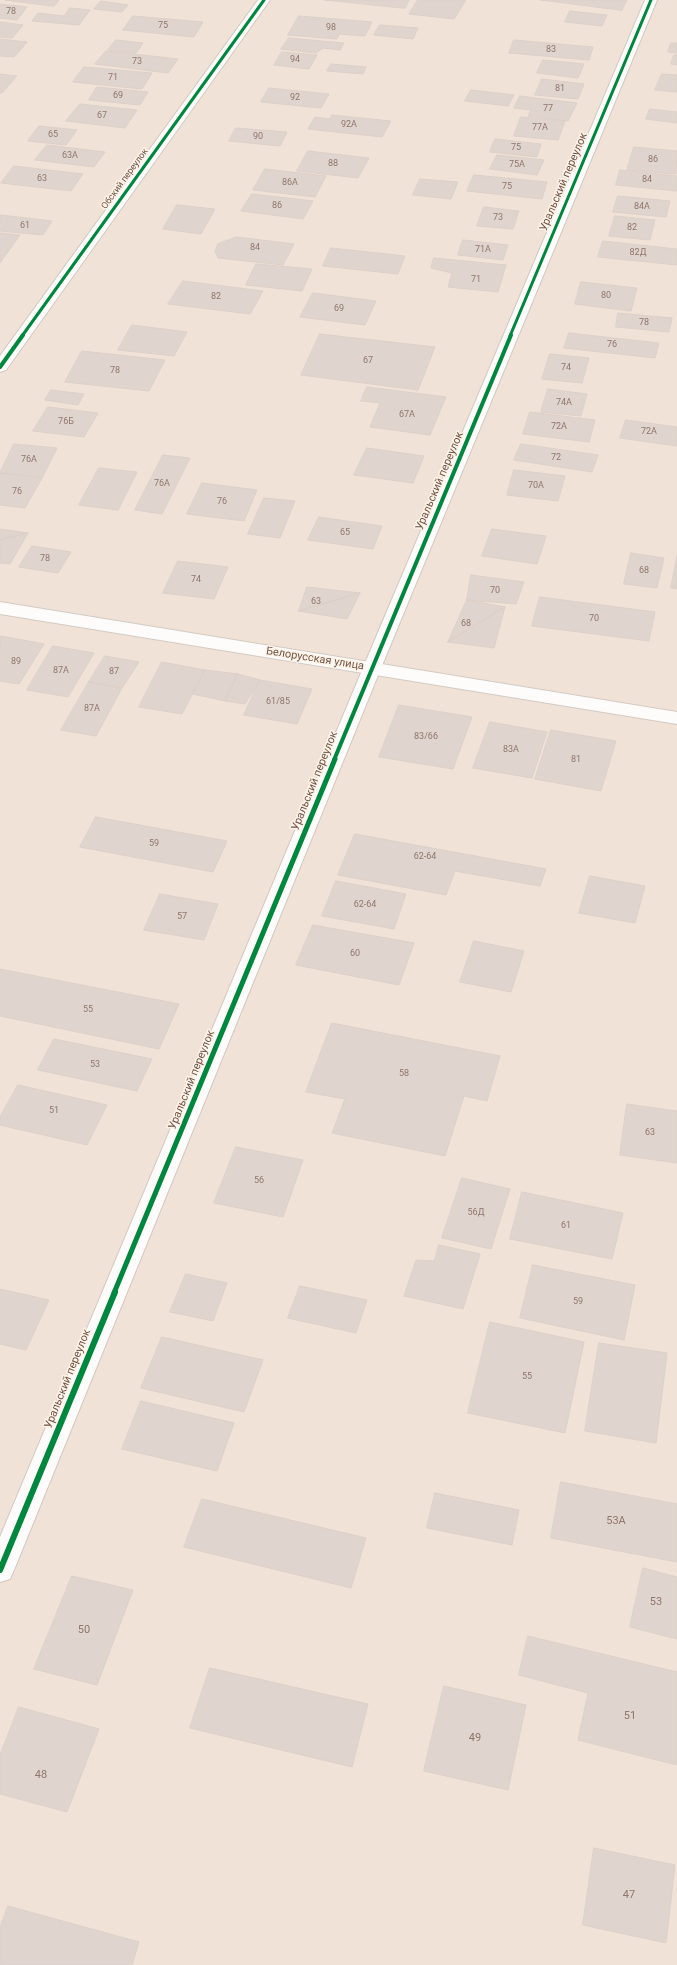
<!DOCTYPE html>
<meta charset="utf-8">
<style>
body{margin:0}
canvas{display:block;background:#f4ede6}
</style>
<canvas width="677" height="1965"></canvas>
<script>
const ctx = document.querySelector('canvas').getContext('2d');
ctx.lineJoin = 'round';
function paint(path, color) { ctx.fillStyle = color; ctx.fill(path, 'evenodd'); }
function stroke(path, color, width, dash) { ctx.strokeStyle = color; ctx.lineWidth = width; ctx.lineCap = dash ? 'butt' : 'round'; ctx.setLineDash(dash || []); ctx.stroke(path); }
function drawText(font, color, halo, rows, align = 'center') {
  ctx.font = font + ' Roboto,sans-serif'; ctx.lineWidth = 3; ctx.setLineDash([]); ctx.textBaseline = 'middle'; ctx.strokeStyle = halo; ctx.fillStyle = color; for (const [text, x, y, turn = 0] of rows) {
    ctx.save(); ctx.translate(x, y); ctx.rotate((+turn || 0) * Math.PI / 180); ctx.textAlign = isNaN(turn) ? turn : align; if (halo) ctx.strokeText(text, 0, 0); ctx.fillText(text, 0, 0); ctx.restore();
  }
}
const residential = new Path2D(`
 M0,0h677v1965h-677z`);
const building = new Path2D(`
 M5,0h54l-5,6z
 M325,0h84l-4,8z
 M418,0h48l-12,19 -45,-5z
 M541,0h86l-5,10z
 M101,1l27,4 -6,7 -28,-3z
 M0,4l27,3 -10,13 -17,-2z
 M70,8l20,2 -11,15 -47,-4 6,-8 26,3z
 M570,11l37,4 -5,11 -37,-4z
 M133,16l70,6 -9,15 -71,-7z
 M299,16l73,6 -7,14 -26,-2 -2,5 -49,-4z
 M0,22l23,3 -11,13 -12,-1z
 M380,25l38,3 -5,11 -39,-4z
 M289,38l55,5 -4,7 -17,-2 -7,5 -35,-4z
 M0,39l27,3 -13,15 -14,-1z
 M116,40l27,3 -7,10 -28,-3z
 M514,40l79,7 -4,13 -80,-7z
 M671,43h6v10l-9,-1z
 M106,51l72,8 -10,14 -73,-9z
 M282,52l35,3 -8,14 -35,-4z
 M674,55h3v10l-6,-1z
 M543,60l41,4 -6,14 -41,-5z
 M331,64l35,3 -3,7 -36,-3z
 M84,67l68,6 -10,16 -69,-7z
 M0,74l17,2 -15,17h-2z
 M662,74l15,1v17l-22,-2z
 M542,79l42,5 -6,15 -43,-4z
 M97,87l51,5 -8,13 -51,-5z
 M269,88l60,6 -8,14 -60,-6z
 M471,90l43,5 -6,11 -43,-5z
 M520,96l57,7 -9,18 -40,-5 3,-6 -17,-2z
 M80,104l57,6 -12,18 -59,-7z
 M650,109l27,3v11l-31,-4z
 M332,115l59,6 -9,16 -74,-8 7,-12 15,2z
 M521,117l44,4 -7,19 -44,-4z
 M39,126l38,4 -11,15 -38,-4z
 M236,128l51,4 -7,14 -51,-5z
 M495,139l46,5 -4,13 -47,-5z
 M47,145l58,7 -11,15 -59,-7z
 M634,147l43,4 -1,23 -49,-4z
 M308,151l61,7 -11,20 -61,-7z
 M497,155l47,5 -7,15 -47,-6z
 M14,166l69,8 -12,17 -70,-8z
 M265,169l61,7 -11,21 -62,-7z
 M620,170l57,6v15l-61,-6z
 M474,175l73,7 -5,17 -75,-8z
 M420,179l38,3 -7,17 -38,-4z
 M252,194l61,7 -10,18 -62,-8z
 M618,196l52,5 -4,16 -53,-5z
 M177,205l38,4 -14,25 -38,-5z
 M484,207l35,4 -6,18 -36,-3z
 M1,215l51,6 -9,14 -43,-4z
 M615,216l40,4 -5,20 -41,-4z
 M0,233l20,2 -20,28z
 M237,237l57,7 -11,21 -65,-7 -3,-7 3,-7z
 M463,240l45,5 -5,15 -45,-5z
 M603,241l74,8v16l-79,-8z
 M331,248l74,8 -7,18 -75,-8z
 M434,258l72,7 -8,27 -50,-5 4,-14 -21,-5z
 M256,264l56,5 -10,22 -56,-6z
 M183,281l80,10 -13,23 -82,-10z
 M581,282l56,6 -6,23 -56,-7z
 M313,293l63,8 -11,24 -65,-8z
 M618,313l54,5 -3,14 -53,-5z
 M132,325l55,7 -13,24 -56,-6z
 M569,333l90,10 -4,15 -91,-10z
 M320,334l115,13 -17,43 -117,-15z
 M82,351l83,9 -16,31 -84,-9z
 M550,354l39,4 -7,25 -40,-4z
 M367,387l79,10 -16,38 -60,-8 10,-24 -19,-2z
 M548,389l39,5 -6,22 -40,-4z
 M51,390l33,4 -6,11 -33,-5z
 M48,407l50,6 -14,24 -51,-6z
 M530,412l65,8 -6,22 -66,-8z
 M626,420l51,7v19l-57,-8z
 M14,444l43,4 -15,30 -42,-5z
 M521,444l77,11 -6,17 -78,-12z
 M367,448l57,8 -11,27 -59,-8z
 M163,455l27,3 -28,56 -27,-4z
 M99,468l38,4 -19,38 -39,-5z
 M514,470l51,6 -7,25 -51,-6z
 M0,473l42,5 -17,30 -25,-3z
 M202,483l55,7 -13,31 -57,-7z
 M264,498l31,3 -15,37 -32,-4z
 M319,517l63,9 -9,23 -65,-9z
 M0,529l28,4 -28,7z
 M492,529l54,7 -9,28 -55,-8z
 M28,533l-18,31 -10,-1v-23z
 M32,546l39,6 -13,21 -39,-6z
 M631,553l33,5 -7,30 -33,-4z
 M677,556v33l-6,-1z
 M178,561l50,6 -14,32 -51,-6z
 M471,575l53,7 -8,22 -49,-4z
 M307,587l53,6 -61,18z
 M360,593l-13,26 -48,-8z
 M540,597l115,15 -6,29 -117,-15z
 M467,600l38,7 -57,35z
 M505,607l-11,41 -46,-6z
 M1,636l43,8 -25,40 -19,-3z
 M53,646l41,7 -26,44 -41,-7z
 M105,656l34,6 -17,26 -33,-6z
 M162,662l43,8 -23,44 -43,-7z
 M205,670l33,4 -13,27 -32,-7z
 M238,674l22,6 -15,24 -20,-3z
 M260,680l52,9 -15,35 -53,-9z
 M89,682l33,6 -26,48 -35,-6z
 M399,705l73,12 -19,52 -74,-12z
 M490,722l57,10 -15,46 -59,-10z
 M551,730l65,11 -15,50 -66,-12z
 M96,817l131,24 -14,31 -133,-25z
 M355,834l191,35 -6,17 -85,-15 -9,24 -108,-20z
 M590,876l55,10 -10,37 -56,-10z
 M336,881l70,13 -12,35 -72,-13z
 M160,894l58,10 -14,36 -60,-10z
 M313,925l101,18 -15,42 -103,-20z
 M474,941l50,10 -13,41 -51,-10z
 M0,969l179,35 -20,45 -159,-33z
 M332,1023l168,33 -13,45 -23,-5 -19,60 -113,-23 13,-34 -39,-7z
 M54,1039l98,20 -15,32 -99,-21z
 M18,1085l89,20 -20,40 -87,-20v-8z
 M627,1104l50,7v52l-57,-8z
 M236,1147l67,13 -20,57 -69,-14z
 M462,1178l48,11 -19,60 -49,-11z
 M522,1192l101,21 -11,46 -102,-20z
 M439,1245l41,9 -17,55 -59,-13 12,-36 18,1z
 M533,1265l102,20 -11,55 -104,-22z
 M186,1274l41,9 -14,38 -43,-9z
 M300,1286l67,14 -11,33 -68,-15z
 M0,1289l49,11 -23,50 -26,-6z
 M490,1322l94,20 -19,91 -97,-20z
 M162,1337l101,23 -19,52 -103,-24z
 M599,1343l68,10 -11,90 -71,-12z
 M141,1401l93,22 -17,48 -95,-22z
 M561,1482l116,22v58l-126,-24z
 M435,1493l84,17 -7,35 -85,-17z
 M202,1499l164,39 -15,50 -167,-41z
 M643,1568l34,9v62l-47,-12z
 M72,1576l61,14 -36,95 -63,-16z
 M528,1636l149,36v93l-99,-25 10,-47 -69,-18z
 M210,1668l158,36 -16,63 -162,-39z
 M444,1686l82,19 -18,85 -84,-19z
 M19,1707l80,22 -32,83 -67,-18v-39z
 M594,1848l81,17 -9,78 -83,-18z
 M8,1906l131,36 -7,23h-132v-37z`);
const street = new Path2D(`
 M258,0h12l-264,370 -6,2v-16z
 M645,0h12l-276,668 -367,902 -4,9 -10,3v-45l363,-869z`);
const secondary = new Path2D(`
 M0,602l677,110v12l-677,-110z`);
const cyclewayFar3 = new Path2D(`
 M22,336l242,-336
 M510,336l141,-336`);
const cyclewayFar2 = new Path2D(`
 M0,367l23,-32
 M334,760l177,-425`);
const cyclewayFar1 = new Path2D(`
 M114,1293l221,-534`);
const cycleway = new Path2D(`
 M0,1570l115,-278`);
const numberNames = [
 ["78",11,12],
 ["75",163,26],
 ["98",331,28],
 ["83",551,50],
 ["94",295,60],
 ["73",137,62],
 ["71",113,78],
 ["81",560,89],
 ["69",118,96],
 ["92",295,98],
 ["77",548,109],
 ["67",102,116],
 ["92А",349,125],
 ["77А",540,128],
 ["65",53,135],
 ["90",258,137],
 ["75",516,148],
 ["63А",70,156],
 ["86",653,160],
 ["88",333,164],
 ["75А",517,165],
 ["63",42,179],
 ["84",647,180],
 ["86А",290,183],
 ["75",507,187],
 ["86",277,206],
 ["84А",642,207],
 ["73",498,218],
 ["61",25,226],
 ["82",632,228],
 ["84",255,248],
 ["71А",483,250],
 ["82Д",638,253],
 ["71",476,280],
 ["80",606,296],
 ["82",216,297],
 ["69",339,309],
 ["78",644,323],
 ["76",612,345],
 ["67",368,361],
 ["74",566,368],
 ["78",115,371],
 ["74А",564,403],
 ["67А",407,415],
 ["76Б",66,422],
 ["72А",559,427],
 ["72А",649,432],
 ["72",556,458],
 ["76А",29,460],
 ["76А",162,484],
 ["70А",536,486],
 ["76",17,492],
 ["76",222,502],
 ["65",345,533],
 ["78",45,559],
 ["68",644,571],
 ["74",196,580],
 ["70",495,591],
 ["63",316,602],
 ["70",594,619],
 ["68",466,624],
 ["89",16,662],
 ["87А",61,671],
 ["87",114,672],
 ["61/85",278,702],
 ["87А",92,709],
 ["83/66",426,737],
 ["83А",511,750],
 ["81",576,760],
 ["59",154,844],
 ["62-64",425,857],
 ["62-64",365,905],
 ["57",182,917],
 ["60",355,954],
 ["55",88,1010],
 ["53",95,1065],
 ["58",404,1074],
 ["51",54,1111],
 ["63",650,1133],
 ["56",259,1181],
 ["56Д",476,1213],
 ["61",566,1226],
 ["59",578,1302],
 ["55",527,1377]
];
const farStreetnames = [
 ["Обский переулок",125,179,-54]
];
const streetNames = [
 ["Уральский переулок",564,182,-67],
 ["Уральский переулок",440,481,-67],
 ["Белорусская улица",315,659,9],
 ["Уральский переулок",315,781,-68],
 ["Уральский переулок",192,1080,-68],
 ["Уральский переулок",68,1379,-68]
];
const nearNumbernames = [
 ["53А",616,1521],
 ["53",656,1602],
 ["50",84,1630],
 ["51",630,1716],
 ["49",475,1738],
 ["48",41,1775],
 ["47",629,1895]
];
paint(residential, '#f0e2d6');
paint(building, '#e0d5ce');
stroke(building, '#ddd0c9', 1);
stroke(street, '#d1c9c2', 2);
stroke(secondary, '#d2cac3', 2);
paint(street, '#fdfcfb');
paint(secondary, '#fdfcfb');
stroke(cyclewayFar3, '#00873e', 3);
stroke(cyclewayFar2, '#00873e', 4);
stroke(cyclewayFar1, '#00873e', 5);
stroke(cycleway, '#00873e', 6);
drawText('9px', '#8e766c', null, numberNames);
drawText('9px', '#705449', '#fef3e6', farStreetnames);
drawText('11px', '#705449', '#fef3e6', streetNames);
drawText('11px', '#8e766c', null, nearNumbernames);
</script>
